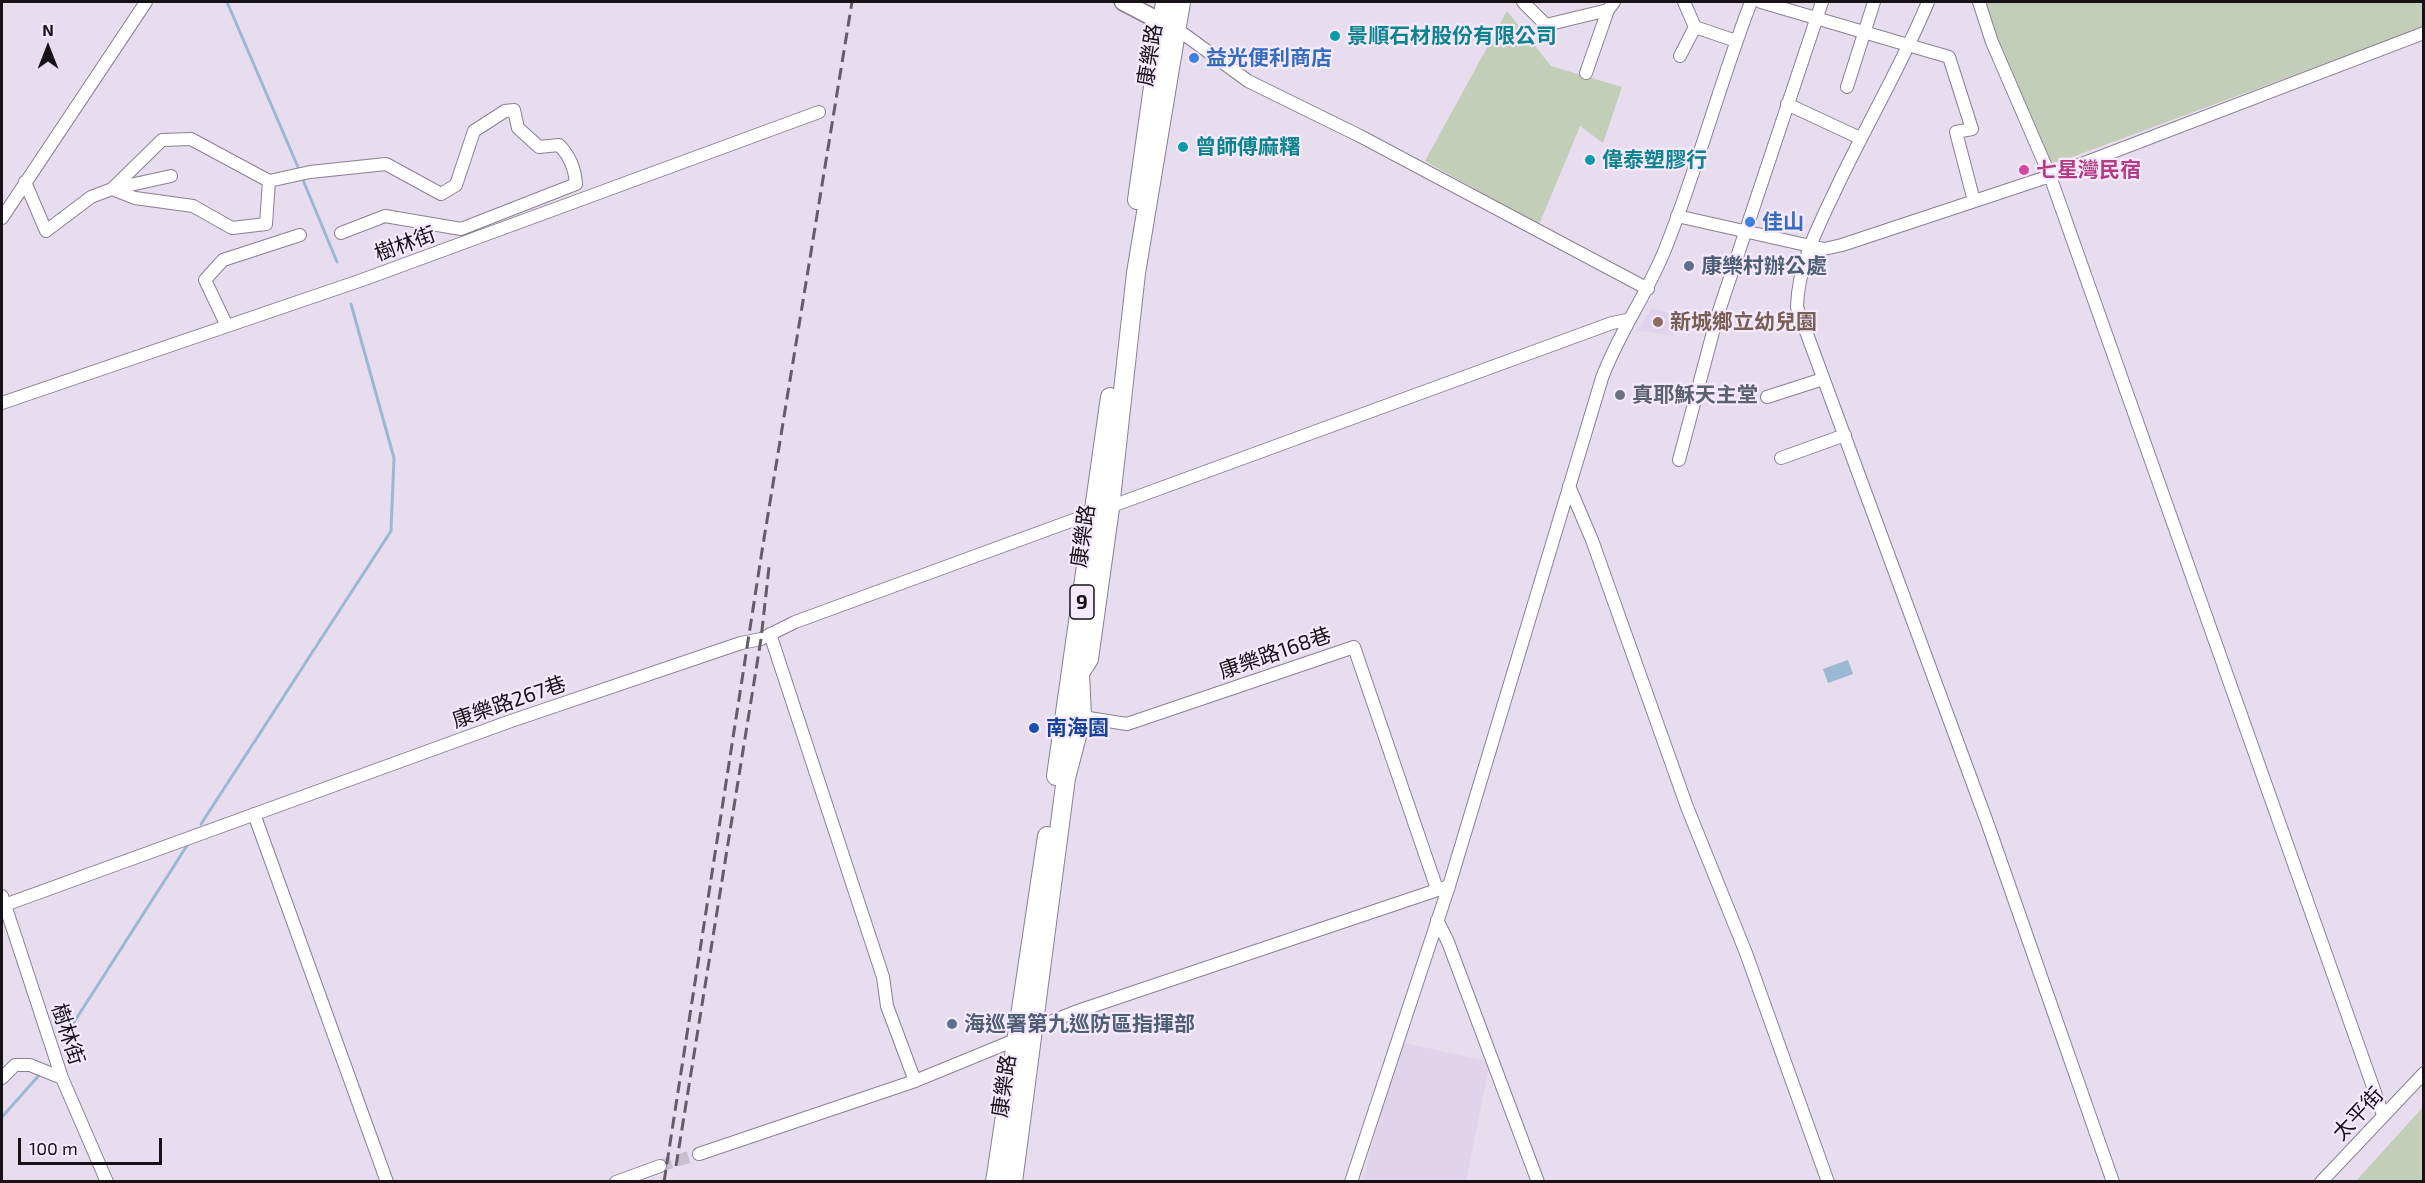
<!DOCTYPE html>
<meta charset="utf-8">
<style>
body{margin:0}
#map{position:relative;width:2425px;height:1183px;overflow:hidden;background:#e7ddef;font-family:"Exo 2",sans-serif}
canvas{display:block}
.frame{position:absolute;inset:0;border:3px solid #161218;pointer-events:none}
.north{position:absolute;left:18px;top:18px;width:60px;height:60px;-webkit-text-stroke:4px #f4eafc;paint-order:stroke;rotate:0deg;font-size:16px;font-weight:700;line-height:24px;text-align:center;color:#161218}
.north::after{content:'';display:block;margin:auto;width:21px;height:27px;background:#161218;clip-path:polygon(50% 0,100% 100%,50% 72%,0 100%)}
.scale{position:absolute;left:18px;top:1138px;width:144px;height:27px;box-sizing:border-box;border:3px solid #161218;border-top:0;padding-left:8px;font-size:18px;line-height:21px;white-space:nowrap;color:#161218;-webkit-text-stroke:4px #f4eafc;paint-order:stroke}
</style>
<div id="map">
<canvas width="2425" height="1183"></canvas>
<div class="frame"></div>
<div class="north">N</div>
<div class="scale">100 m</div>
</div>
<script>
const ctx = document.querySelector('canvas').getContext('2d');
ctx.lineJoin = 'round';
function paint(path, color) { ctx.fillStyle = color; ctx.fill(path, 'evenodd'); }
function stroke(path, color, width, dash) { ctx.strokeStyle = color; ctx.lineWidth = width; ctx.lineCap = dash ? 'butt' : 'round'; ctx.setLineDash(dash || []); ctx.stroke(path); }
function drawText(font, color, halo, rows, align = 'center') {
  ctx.font = font + ' "Exo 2","Noto Sans TC",sans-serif'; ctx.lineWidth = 4.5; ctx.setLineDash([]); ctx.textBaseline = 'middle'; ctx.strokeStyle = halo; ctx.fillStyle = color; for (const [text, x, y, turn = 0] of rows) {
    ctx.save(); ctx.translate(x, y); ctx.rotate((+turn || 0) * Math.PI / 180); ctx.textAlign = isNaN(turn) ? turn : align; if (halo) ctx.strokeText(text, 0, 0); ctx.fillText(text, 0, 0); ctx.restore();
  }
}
const built = new Path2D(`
 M1652,308l23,7 -2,21 -36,-6z
 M1400,1042l90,20 -24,119 -104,1z`);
const green = new Path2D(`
 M1982,2h441v25l-375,139 -10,-2z
 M1507,11l44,55 71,21 -19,56 -23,-17 -41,99 -114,-64z
 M2423,1107v74h-67z`);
const water = new Path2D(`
 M1848,660l5,14 -25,9 -5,-14z`);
const stream = new Path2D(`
 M227,2l71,165
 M303,180l34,82
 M201,824l190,-293 3,-73 -43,-154
 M62,1041l126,-197
 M2,1117l39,-44`);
const streetTunnel = new Path2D(`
 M660,1166l39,-12`);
const street = new Path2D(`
 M1523,2l23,23 62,-15 6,-8
 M1684,2l11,25 41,14
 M1761,2l188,55 23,72 -16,3 18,69
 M1928,2c-27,65 -63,125 -93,189 -18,38 -37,74 -38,116l190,515 126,360
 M1979,2l13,40 58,134 333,939
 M1177,29l71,52 112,55 288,153
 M1680,56l15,-29
 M1586,73l22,-63
 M1847,87l27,-85
 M1787,104l73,34
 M269,181l-78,-42 -29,1 -50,49 23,9 58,8 39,22 34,-4 3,-43 41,-9 76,-8 55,30 15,-9 18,-54 31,-20 9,-1 4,18 21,19 20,-2c10,10 16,24 17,39l-115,45 -76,-13 -44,17
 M25,182l21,49 45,-34 21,-8 59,-13
 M1677,216l147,33 18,-4 208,-69 374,-143
 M2,218l144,-216
 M227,326l-22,-46 18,-20 77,-25
 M1767,397l56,-18
 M2,403l360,-123 457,-168
 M1781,458l64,-23
 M1679,460l38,-143 105,-315
 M1569,486l23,54 95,267 59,146 82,229
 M770,634l113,343 4,29 28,75
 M1076,716l51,8 227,-77 83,242
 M254,814l133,368
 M2,896l60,182 45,104
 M2,906l509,-185 230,-78 20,-4 34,-17 817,-299 15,-3
 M1437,920l11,22 90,240
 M2,1078l13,-13h15l32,13
 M699,1154l216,-73 100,-41 20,-12 40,-16 374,-126
 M616,1182l44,-16
 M1351,1182l98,-296 153,-508c17,-46 46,-85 64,-131 32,-80 54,-165 85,-245
 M2321,1182l103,-109`);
const secondary = new Path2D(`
 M1123,2l50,26`);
const primary = new Path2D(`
 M1137,200l28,-198
 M1056,776l54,-379
 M995,1182l52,-346
 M1013,1182l53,-404 16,-61 -2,-44 9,-14 21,-151 26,-235 45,-271`);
const rail = new Path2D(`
 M676,1166l85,-527 8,-72
 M664,1182l98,-631 90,-549`);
const markers = [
 [1335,36,6,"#0f9aa8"],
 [1194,58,6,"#3f7fe0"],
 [1183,147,6,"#0f9aa8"],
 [1590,160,6,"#0f9aa8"],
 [2024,170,6,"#d1479c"],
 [1750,222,6,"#3f7fe0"],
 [1689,266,6,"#5c6f8a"],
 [1658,322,6,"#8d6e63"],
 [1620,395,6,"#6b7280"],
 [1034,728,6,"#1a4fb4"],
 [952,1024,6,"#5c6f8a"]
];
const shields = [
 [1082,602,24]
];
const shieldNames = [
 ["9",1082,602]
];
const cultureNames = [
 ["景順石材股份有限公司",1347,36],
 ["曾師傅麻糬",1195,147],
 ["偉泰塑膠行",1602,160]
];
const streetNames = [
 ["康樂路",1150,55,-81],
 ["樹林街",405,244,-20],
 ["康樂路",1083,536,-82],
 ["康樂路168巷",1275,653,-19],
 ["康樂路267巷",509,702,-19],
 ["樹林街",68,1034,72],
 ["康樂路",1004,1086,-82],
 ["太平街",2358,1114,-47]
];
const shopNames = [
 ["益光便利商店",1206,58],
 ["佳山",1762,222]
];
const hotelNames = [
 ["七星灣民宿",2036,170]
];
const serviceNames = [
 ["康樂村辦公處",1701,266],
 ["海巡署第九巡防區指揮部",964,1024]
];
const educationNames = [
 ["新城鄉立幼兒園",1670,322]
];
const worshipNames = [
 ["真耶穌天主堂",1632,395]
];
const transitNames = [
 ["南海園",1046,728]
];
paint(built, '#e1d3ec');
paint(green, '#c3ceb9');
paint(water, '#9ab8d1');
stroke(stream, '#9ab8d1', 3);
stroke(streetTunnel, '#c8bfcf', 12, [12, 6]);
stroke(street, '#8a8090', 14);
stroke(secondary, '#8a8090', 19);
stroke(primary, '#8a8090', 20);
stroke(street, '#fff', 12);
stroke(secondary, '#fff', 16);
stroke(primary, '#fff', 18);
stroke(rail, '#635d67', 3, [12, 6]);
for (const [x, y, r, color] of markers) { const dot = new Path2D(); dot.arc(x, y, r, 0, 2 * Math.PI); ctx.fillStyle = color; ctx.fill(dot); stroke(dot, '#f4eafc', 2); }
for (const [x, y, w] of shields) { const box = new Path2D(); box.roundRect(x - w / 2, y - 17, w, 34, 4.5); ctx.fillStyle = '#f4eafc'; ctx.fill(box); stroke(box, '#161218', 1.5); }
drawText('bold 20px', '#161218', null, shieldNames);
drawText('bold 21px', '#0d838f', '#f4eafc', cultureNames, 'left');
drawText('21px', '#161218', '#f4eafc', streetNames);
drawText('bold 21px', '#366cbe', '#f4eafc', shopNames, 'left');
drawText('bold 21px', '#b23c85', '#f4eafc', hotelNames, 'left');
drawText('bold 21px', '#4e5e75', '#f4eafc', serviceNames, 'left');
drawText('bold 21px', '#785e54', '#f4eafc', educationNames, 'left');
drawText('bold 21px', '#5b616d', '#f4eafc', worshipNames, 'left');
drawText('bold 21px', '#164399', '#f4eafc', transitNames, 'left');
</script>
